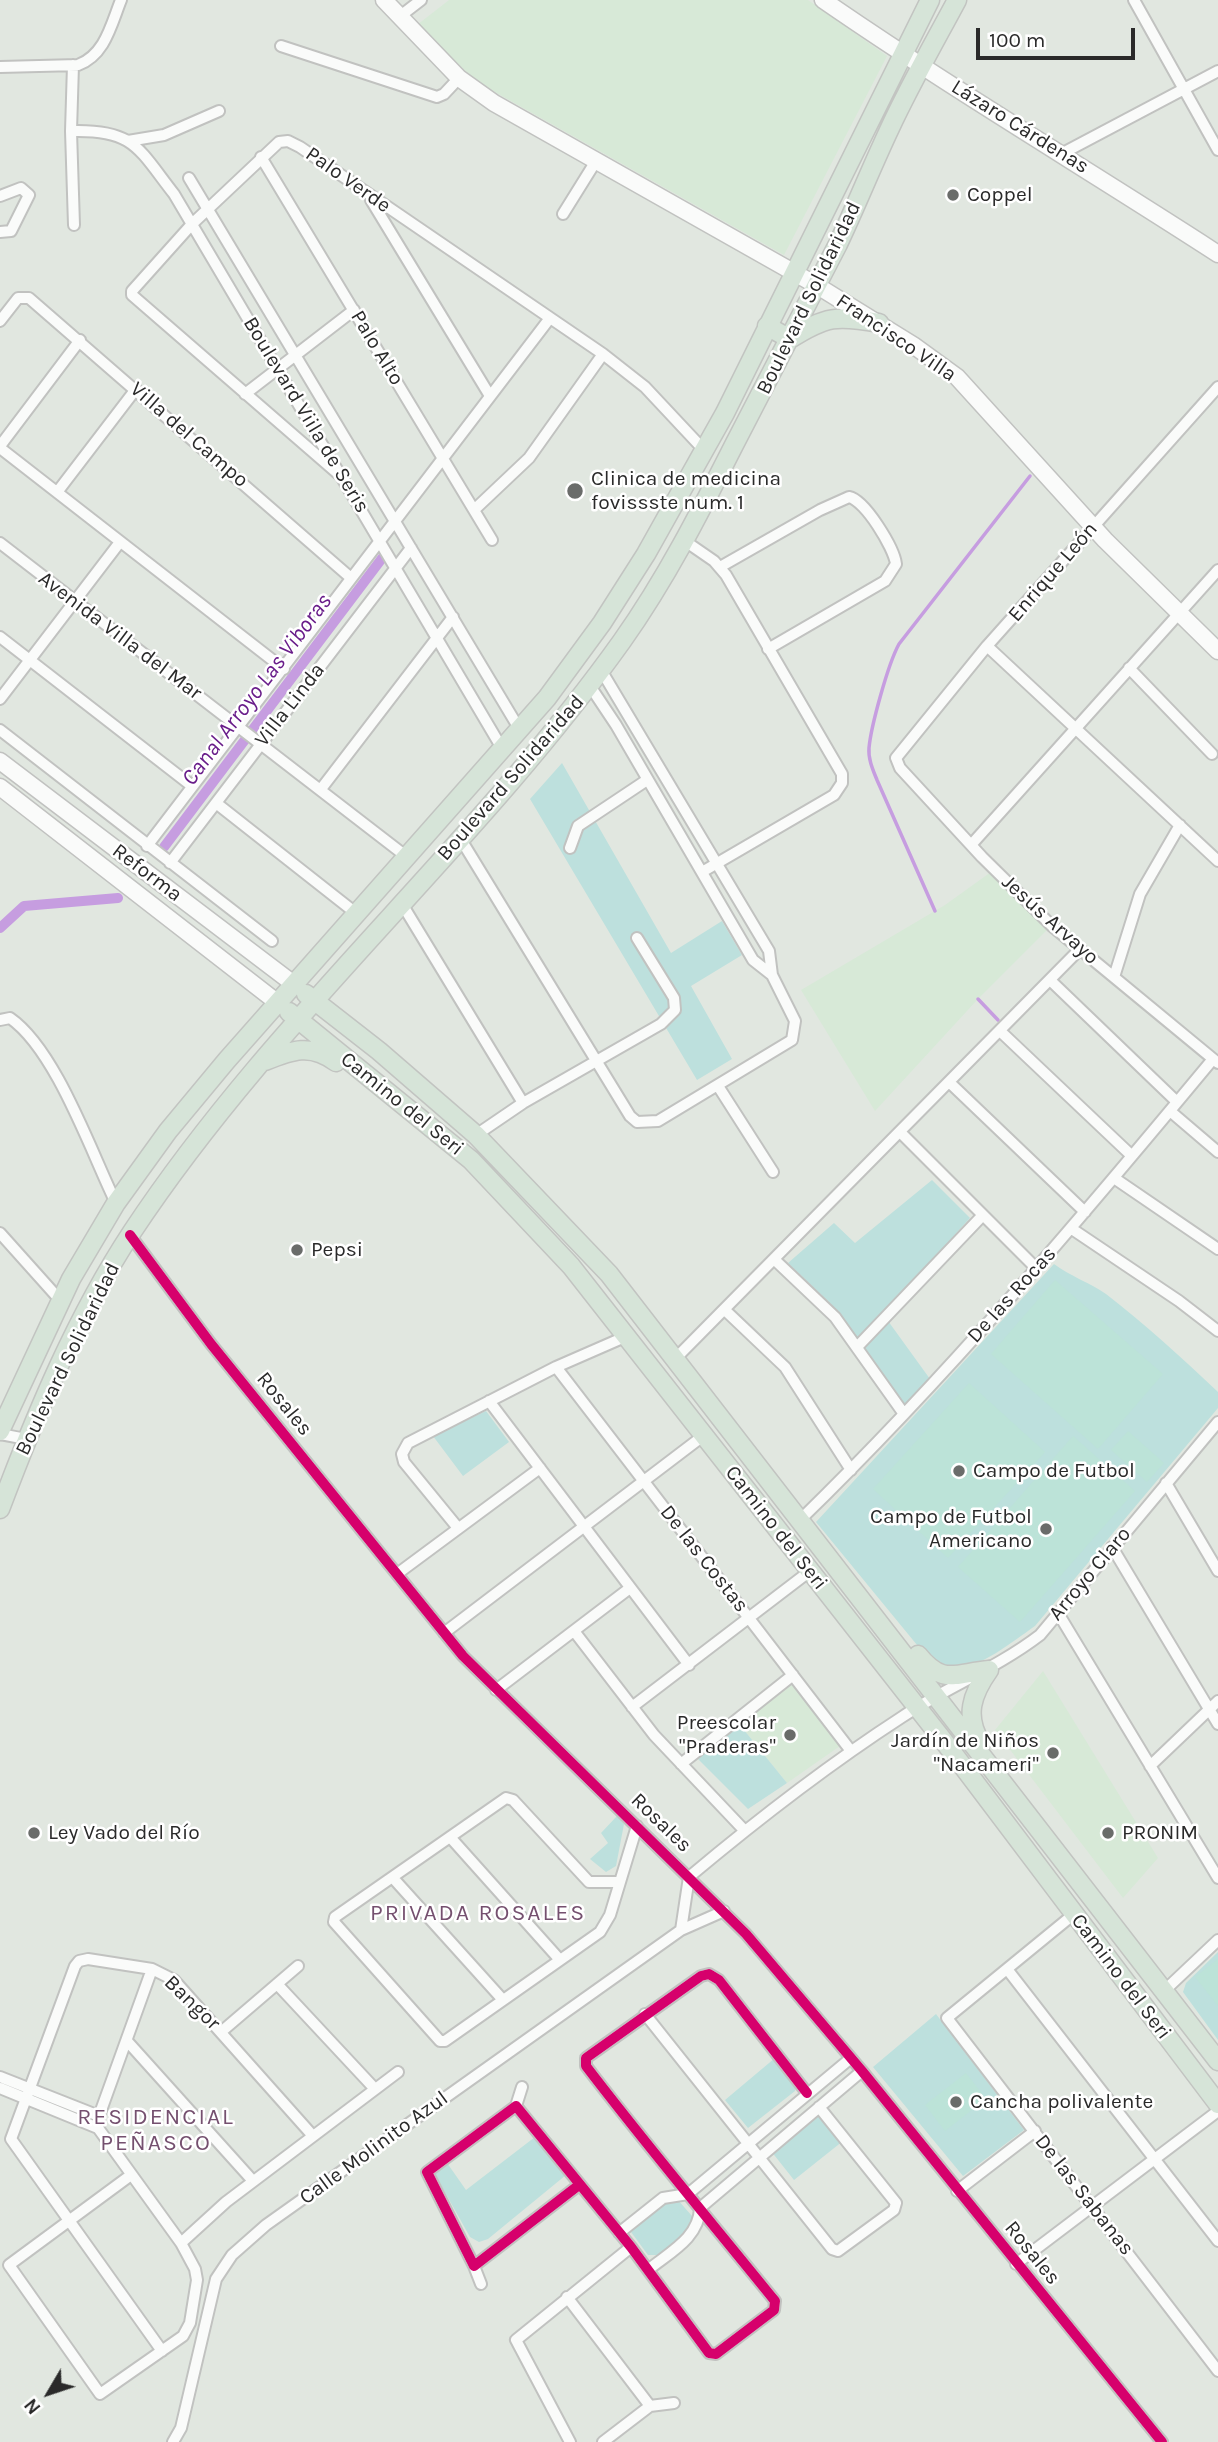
<!DOCTYPE html>
<meta charset="utf-8">
<style>
body{margin:0}
#map{position:relative;width:1218px;height:2442px;overflow:hidden;background:#e1e7e0;font-family:Karla,sans-serif}
canvas{display:block}
.north{position:absolute;left:14px;top:2358px;width:70px;height:70px;-webkit-text-stroke:5px #fff;paint-order:stroke;rotate:231deg;font-size:19px;font-weight:700;line-height:28px;text-align:center;color:#2a2a2a}
.north::after{content:'';display:block;margin:auto;width:24px;height:32px;background:#2a2a2a;clip-path:polygon(50% 0,100% 100%,50% 72%,0 100%)}
.scale{position:absolute;left:976px;top:28px;width:159px;height:32px;box-sizing:border-box;border:4px solid #2a2a2a;border-top:0;padding-left:9px;font-size:21px;line-height:24px;white-space:nowrap;color:#2a2a2a;-webkit-text-stroke:5px #fff;paint-order:stroke}
</style>
<div id="map">
<canvas width="1218" height="2442"></canvas>
<div class="north">N</div>
<div class="scale">100 m</div>
</div>
<script>
const ctx = document.querySelector('canvas').getContext('2d');
ctx.lineJoin = 'round';
function paint(path, color) { ctx.fillStyle = color; ctx.fill(path, 'evenodd'); }
function stroke(path, color, width, dash) { ctx.strokeStyle = color; ctx.lineWidth = width; ctx.lineCap = dash ? 'butt' : 'round'; ctx.setLineDash(dash || []); ctx.stroke(path); }
function drawText(font, color, halo, rows, align = 'center') {
  ctx.font = font + ' Karla,sans-serif'; ctx.lineWidth = 5; ctx.setLineDash([]); ctx.textBaseline = 'middle'; ctx.strokeStyle = halo; ctx.fillStyle = color; for (const [text, x, y, turn = 0] of rows) {
    ctx.save(); ctx.translate(x, y); ctx.rotate((+turn || 0) * Math.PI / 180); ctx.textAlign = isNaN(turn) ? turn : align; if (halo) ctx.strokeText(text, 0, 0); ctx.fillText(text, 0, 0); ctx.restore();
  }
}
const education = new Path2D(`
 M449,0h359l79,56 -103,199 -307,-173 -60,-57z
 M991,872l56,58 -69,69 -103,112 -74,-121 144,-85z
 M1043,1671l115,187 -35,40 -128,-168z
 M792,1684l48,62 -53,37 -47,-58z`);
const green = new Path2D(`
 M562,763l109,190 51,-32 20,34 -51,31 41,73 -35,21 -167,-281z
 M932,1180l38,38 -87,96 47,65 -25,29 -71,-101 -46,-44 46,-40 21,20z
 M1054,1264c16,12 36,19 52,30 39,30 76,64 112,98v16l-183,218c-23,16 -54,42 -83,43 -7,0 -15,-5 -21,-7l-115,-140z
 M486,1411l23,31 -46,34 -30,-40z
 M740,1725l47,58 -39,26 -50,-50z
 M617,1816l7,8 -8,42 -10,6 -16,-13 18,-16 -7,-10z
 M1218,1952v88l-35,-48 3,-9z
 M936,2014l88,116 -61,46 -90,-109z
 M775,2058l21,27 -1,6 -47,37 -23,-28z
 M818,2112l25,29 -49,39 -23,-29z
 M535,2137l31,38 -78,64 -9,3 -9,-5 -37,-66 12,-11 21,30z
 M666,2197l11,2 15,17v11l-34,28h-10l-17,-23 3,-8z`);
const pitch = new Path2D(`
 M1055,1280l108,94 -65,75 -107,-95z
 M969,1383l76,69 -97,106 -75,-69z
 M1128,1431l36,32 -17,19 -36,-32z
 M1073,1436l62,55 -115,131 -62,-55z
 M1218,1959v47l-23,-29z
 M966,2073l20,26 -41,32 -20,-26z`);
const stream = new Path2D(`
 M935,911l-58,-131c-4,-10 -9,-21 -8,-32 2,-22 19,-84 30,-104l131,-168
 M978,999l20,21`);
const canal = new Path2D(`
 M164,847l219,-290
 M0,928l24,-22 94,-8`);
const minor = new Path2D(`
 M1134,0l84,150
 M399,17l22,-17
 M281,46l156,51 7,-3 15,-16
 M73,65l-2,66 3,94
 M0,67l78,-2c27,-10 33,-40 43,-65
 M71,131c63,-2 67,17 103,63l329,556
 M128,141l36,-6 55,-24
 M1063,153l155,-82
 M261,157l231,383
 M189,178l331,552
 M0,196l21,-8 8,7 -18,36 -11,1
 M371,200l119,196
 M563,214l33,-53
 M0,321l18,-23h11l322,280
 M1218,387l-231,259 -91,112 4,10 82,89 70,69 166,137
 M245,394l109,-84
 M0,446l80,-106
 M0,448l284,221
 M343,478l-211,-183v-4l60,-67 87,-82 9,-1 12,6 303,207 42,33 59,63
 M58,491l78,-102
 M474,510l55,-52 74,-104
 M685,541l29,20 12,14 116,199v9l-8,12 -132,77
 M0,543l407,314
 M720,567l100,-57 29,-13c16,3 45,51 47,67l-11,17 -117,68
 M0,637l192,149
 M987,646l231,215
 M1129,668l83,86
 M590,686l26,39 137,235 19,15
 M0,699l120,-157
 M0,730l272,211
 M321,789l132,-172
 M216,803l141,111
 M460,838l170,278 7,6 21,-1 134,-81 3,-19 -23,-46 -3,-24 -168,-281
 M971,845l247,-275
 M147,846l403,-528
 M570,848l8,-22 69,-46
 M170,863l241,-315
 M402,904l121,199
 M1114,977l26,-83 40,-69
 M1050,980l127,122
 M0,1020l10,-2c46,32 81,134 106,185
 M1000,1031l132,125
 M949,1082l136,130
 M718,1086l55,86
 M1170,1111l48,41
 M900,1132l136,136
 M476,1135l47,-32 138,-79 14,-14 -1,-12 -37,-60
 M1114,1178l104,71
 M1072,1229l107,72 39,30
 M0,1233l60,67
 M130,1235l81,109 252,312 283,278 116,137 300,371
 M775,1260l60,57 69,97
 M725,1310l60,57 66,103
 M858,1346l124,-130
 M675,1359l404,-409
 M556,1367l295,384
 M489,1401l200,264
 M0,1434l26,5
 M1166,1483l52,88
 M800,1520c148,-144 281,-302 413,-461
 M458,1528l-54,-66 -2,-8 6,-11 148,-76 71,-31
 M1112,1547l106,177
 M397,1574l143,-106
 M1058,1613l160,265
 M574,1631l80,104 90,95
 M444,1633l259,-197
 M496,1690l134,-102
 M632,1707l178,-136
 M681,1764l112,-89
 M1150,1766l68,-65
 M450,1837l110,123
 M393,1878l110,122
 M618,1882h-29l-76,-82 -7,-2 -171,119 -1,5 106,119h5l155,-109 10,-17 27,-89
 M1074,1914l-127,104 271,353
 M681,1930l8,-53c68,-57 139,-112 213,-160 45,-30 95,-49 138,-82l178,-213
 M1007,1969l211,272
 M277,1984l98,105
 M1164,1991l54,-51
 M645,2014l187,235 6,2 56,-41 2,-7 -77,-96
 M221,2032l77,-66
 M127,2041l126,140
 M0,2077l99,39
 M0,2088l98,40 83,115 14,26 2,11 -7,43 -7,13 -83,58 -91,-129 122,-90
 M516,2106l6,-19
 M98,2128l1,-12 53,-147
 M579,2185l-105,81 -47,-94 89,-66 115,141 78,106 7,1 58,-44 1,-9c-63,-78 -128,-155 -189,-235v-8l115,-82 8,-2 10,6 88,113
 M957,2191l78,-60
 M619,2233l44,-35 25,-4 163,-136
 M181,2243l45,-41 172,-130
 M1016,2264l202,-153
 M474,2266l7,18
 M648,2270c22,-18 51,-32 52,-62l162,-137
 M567,2297l83,109 -47,36
 M162,2351l-151,-212 64,-173 4,-5 9,-2 64,10 22,11 139,156
 M650,2406l24,-3
 M173,2442l8,-14 35,-149 16,-24 34,-30 415,-295 43,-19
 M570,2442l-54,-102 115,-93`);
const secondary = new Path2D(`
 M384,0l75,78 35,25 322,182 97,60 44,32 148,163 113,111
 M823,0c129,89 264,169 395,254
 M0,761l295,224
 M0,787l278,216`);
const primary = new Path2D(`
 M767,326l23,13c36,-23 47,-24 89,-16
 M306,994l73,57 97,84 133,139 609,787
 M289,1012l182,148 100,106 375,478 272,360
 M265,1061c27,-11 46,-18 71,1
 M0,1431l71,-152 45,-76 52,-72 59,-71 320,-362 55,-75 44,-69 79,-141 205,-413
 M0,1509c36,-95 76,-192 132,-277 142,-215 341,-382 490,-591 44,-62 78,-129 112,-196 35,-67 70,-134 104,-201 18,-38 34,-78 52,-116 20,-43 44,-85 67,-128
 M918,1655c25,31 37,18 71,15
 M981,1743c-17,-27 -9,-49 8,-73`);
const cycleway = new Path2D(`
 M130,1235l81,109 252,312 283,278 116,137 300,371
 M579,2185l-105,81 -47,-94 89,-66 115,141 78,106 7,1 58,-44 1,-9c-63,-78 -128,-155 -189,-235v-8l115,-82 8,-2 10,6 88,113`);
const markers = [
 [953,195,7,"#6a6c6a"],
 [575,491,9,"#6a6c6a"],
 [297,1250,7,"#6a6c6a"],
 [959,1471,7,"#6a6c6a"],
 [1046,1529,7,"#6a6c6a"],
 [790,1735,7,"#6a6c6a"],
 [1053,1753,7,"#6a6c6a"],
 [34,1833,7,"#6a6c6a"],
 [1108,1833,7,"#6a6c6a"],
 [956,2102,7,"#6a6c6a"]
];
const streetNames = [
 ["Lázaro Cárdenas",1020,127,32],
 ["Palo Verde",348,180,35],
 ["Boulevard Solidaridad",809,298,-64],
 ["Francisco Villa",896,338,34],
 ["Palo Alto",377,348,59],
 ["Boulevard Viila de Seris",306,415,59],
 ["Villa del Campo",189,435,41],
 ["Enrique León",1053,572,-49],
 ["Avenida Villa del Mar",120,636,37],
 ["Villa Linda",290,705,-52],
 ["Boulevard Solidaridad",511,778,-49],
 ["Reforma",147,873,37],
 ["Jesús Arvayo",1050,920,42],
 ["Camino del Seri",402,1104,39],
 ["De las Rocas",1012,1295,-48],
 ["Boulevard Solidaridad",68,1359,-64],
 ["Rosales",284,1404,51],
 ["Camino del Seri",776,1528,52],
 ["De las Costas",704,1559,52],
 ["Arroyo Claro",1090,1574,-50],
 ["Rosales",661,1823,44],
 ["Camino del Seri",1121,1977,53],
 ["Bangor",192,2003,44],
 ["Calle Molinito Azul",374,2148,-36],
 ["De las Sabanas",1084,2195,52],
 ["Rosales",1032,2253,51]
];
const poiNames = [
 ["Coppel",967,195],
 ["Clinica de medicina",591,479],
 ["fovissste num. 1",591,503],
 ["Pepsi",311,1250],
 ["Campo de Futbol",973,1471],
 ["Campo de Futbol",1032,1517,"right"],
 ["Americano",1032,1541,"right"],
 ["Preescolar",776,1723,"right"],
 ["\"Praderas\"",776,1747,"right"],
 ["Jardín de Niños",1039,1741,"right"],
 ["\"Nacameri\"",1039,1765,"right"],
 ["Ley Vado del Río",48,1833],
 ["PRONIM",1122,1833],
 ["Cancha polivalente",970,2102]
];
const waterNames = [
 ["Canal Arroyo Las Viboras",257,690,-53]
];
const neighbourhoodNames = [
 ["PRIVADA ROSALES",478,1913],
 ["RESIDENCIAL",156,2117],
 ["PEÑASCO",156,2143]
];
paint(education, '#d7e9d7');
paint(green, '#bde0dd');
paint(pitch, '#bce3d8');
stroke(stream, '#c69de0', 3.5);
stroke(canal, '#c69de0', 10);
stroke(minor, '#c1c2c0', 14);
stroke(secondary, '#c1c2c0', 19);
stroke(primary, '#c2c4c1', 21);
stroke(minor, '#fafbfa', 10);
stroke(secondary, '#fafbfa', 16);
stroke(primary, '#d6e4d8', 18);
stroke(cycleway, '#d6006c', 10);
for (const [x, y, r, color] of markers) { const dot = new Path2D(); dot.arc(x, y, r, 0, 2 * Math.PI); ctx.fillStyle = color; ctx.fill(dot); stroke(dot, '#fff', 2.5); }
drawText('21px', '#2a2a2a', '#fff', streetNames);
drawText('21px', '#2a2a2a', '#fff', poiNames, 'left');
drawText('italic 23px', '#691d8a', '#fff', waterNames);
ctx.letterSpacing = '2px';
drawText('23px', '#75506f', '#fff', neighbourhoodNames);
ctx.letterSpacing = '0px';
</script>
